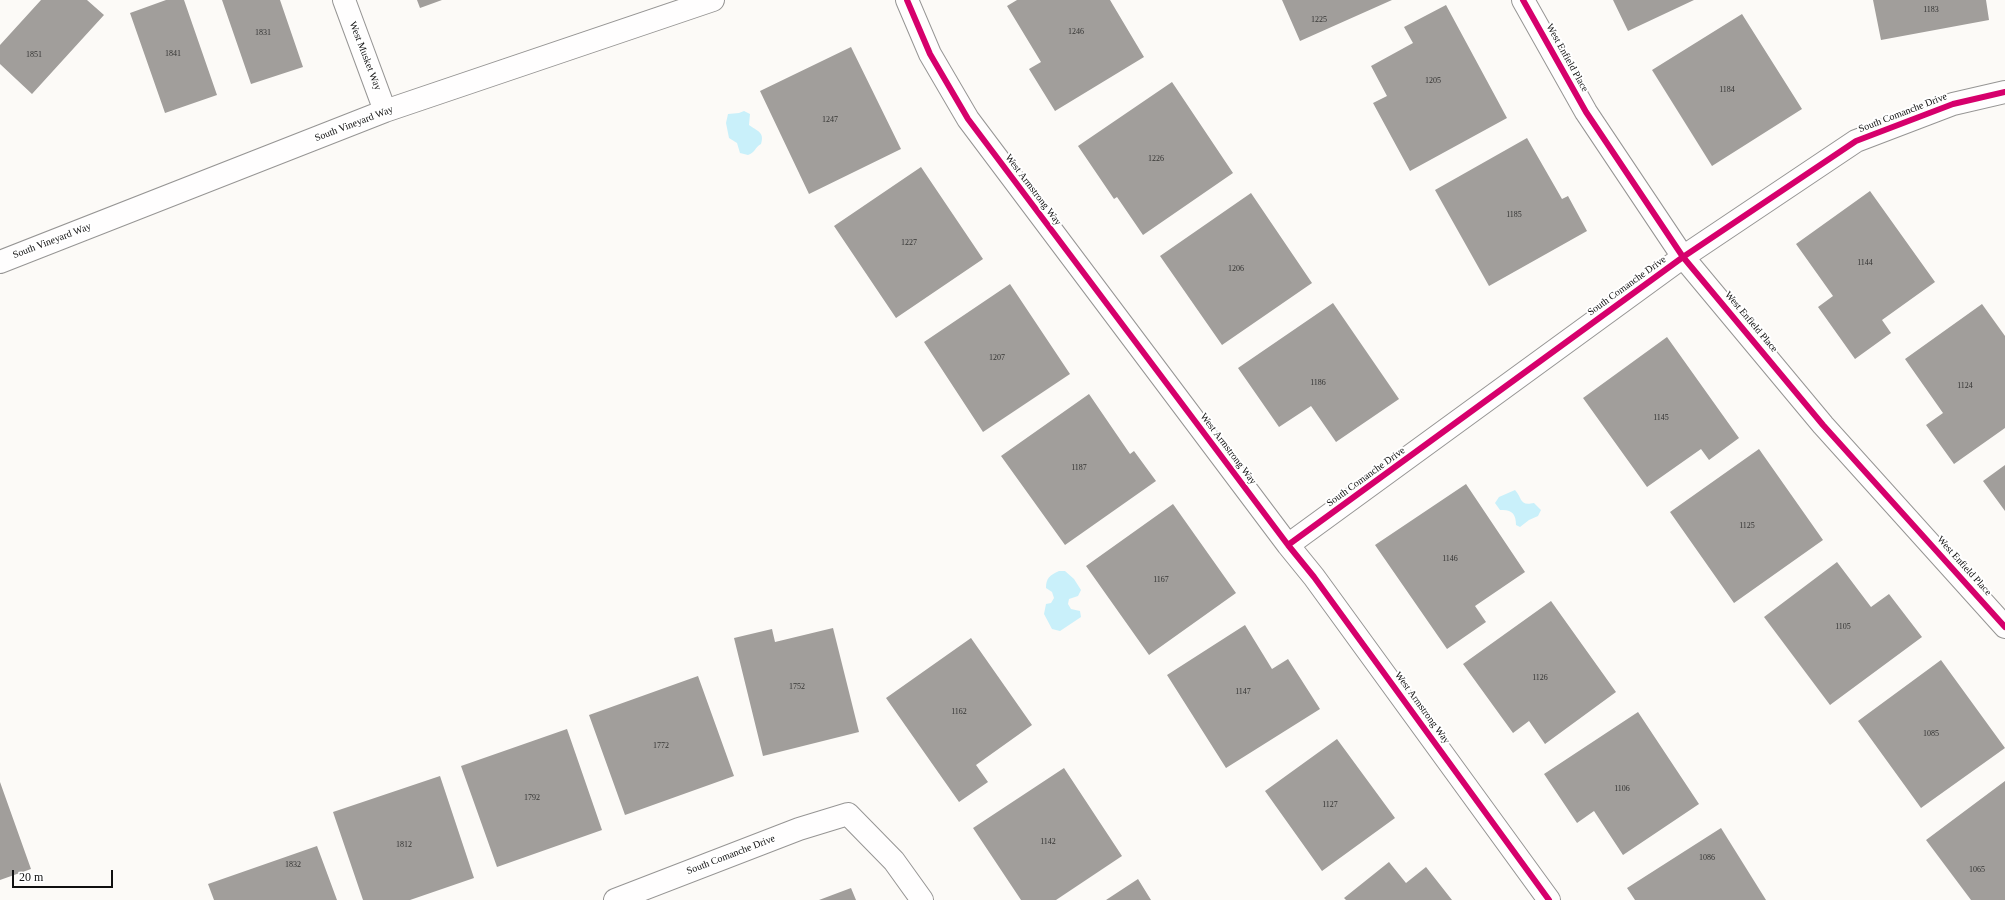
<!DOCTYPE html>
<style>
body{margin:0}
#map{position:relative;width:2005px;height:900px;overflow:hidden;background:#fcfaf7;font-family:"Times New Roman",serif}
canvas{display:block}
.scale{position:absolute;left:12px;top:870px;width:101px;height:18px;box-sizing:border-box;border:2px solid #101010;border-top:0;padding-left:5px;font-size:12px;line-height:14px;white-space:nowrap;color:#101010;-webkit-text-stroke:3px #fff;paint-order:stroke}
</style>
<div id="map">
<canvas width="2005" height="900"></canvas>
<div class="scale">20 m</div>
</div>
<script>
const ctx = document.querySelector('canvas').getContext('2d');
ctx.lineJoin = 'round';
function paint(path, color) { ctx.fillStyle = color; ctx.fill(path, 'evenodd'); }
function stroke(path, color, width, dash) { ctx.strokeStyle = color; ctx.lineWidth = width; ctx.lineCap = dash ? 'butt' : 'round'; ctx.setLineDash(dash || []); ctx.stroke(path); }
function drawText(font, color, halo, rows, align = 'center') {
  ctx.font = font + ' "Times New Roman",serif'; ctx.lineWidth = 4; ctx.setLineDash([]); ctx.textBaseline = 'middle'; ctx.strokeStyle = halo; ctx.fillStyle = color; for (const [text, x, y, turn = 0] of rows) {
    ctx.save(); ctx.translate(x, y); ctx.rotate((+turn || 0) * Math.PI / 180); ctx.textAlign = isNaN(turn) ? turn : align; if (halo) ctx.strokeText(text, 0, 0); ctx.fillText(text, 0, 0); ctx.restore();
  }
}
const water = new Path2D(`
 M744,111l6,3 -1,11c8,6 16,7 12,19 -6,3 -6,9 -13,11l-8,-2 -3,-10 -8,-5 -3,-15 2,-9 11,-1z
 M1515,490c8,9 4,16 19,13l7,7 -3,6 -9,4 -9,7 -4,-2c0,-11 -4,-16 -16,-15l-5,-7 4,-6z
 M1059,571h6l9,8 7,11 -3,6 -9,3 -1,5 3,5 9,2 1,6 -21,14 -8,-2 -8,-15 2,-10 5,-1 3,-5 -2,-6 -6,-4c0,-10 4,-13 13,-17z`);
const building = new Path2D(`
 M41,0h46l17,15 -72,79 -32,-30v-19z
 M166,0h18l33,95 -52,18 -35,-100z
 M222,0h58l23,67 -52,17z
 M417,0h25l-22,8z
 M1017,0h93l34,57 -89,54 -26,-42 12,-7 -34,-56z
 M1282,0h110l-92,41z
 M1613,0h81l-66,31z
 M1873,0h113l3,20 -108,20z
 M1446,5l61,113 -97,53 -37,-68 14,-7 -16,-30 42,-23 -9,-16z
 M1742,14l60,95 -90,57 -60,-96z
 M851,47l50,102 -92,45 -49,-103z
 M1172,82l61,91 -90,62 -26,-38 -3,2 -36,-53z
 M1527,138l35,61 6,-3 19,35 -98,55 -54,-96z
 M921,167l62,92 -87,59 -62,-92z
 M1870,191l65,91 -53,38 9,13 -36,26 -37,-52 15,-11 -37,-52z
 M1251,193l61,90 -90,62 -62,-89z
 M1010,284l60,90 -87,58 -59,-90z
 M1333,303l66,96 -63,43 -25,-36 -32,21 -41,-59z
 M1982,304l23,32v92l-51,36 -28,-39 17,-12 -38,-54z
 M1667,337l72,101 -30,22 -8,-11 -54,38 -64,-89z
 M1089,394l41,60 4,-3 22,30 -91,64 -64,-89z
 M1759,449l64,91 -89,63 -64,-91z
 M2005,465v46l-22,-30z
 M1466,484l59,88 -50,34 11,16 -39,27 -72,-104z
 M1173,504l63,89 -87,62 -63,-89z
 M1837,562l34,45 18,-13 33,43 -92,68 -66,-88z
 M1551,601l65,91 -71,52 -16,-23 -16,12 -50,-69z
 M1245,625l27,44 16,-10 32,50 -94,59 -59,-93z
 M833,628l26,104 -96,24 -29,-118 38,-9 3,13z
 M971,638l61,87 -56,40 12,17 -29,20 -73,-104z
 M1941,660l64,88 -84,60 -63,-87z
 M698,676l36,100 -109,39 -36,-100z
 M1638,712l61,92 -76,51 -29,-44 -17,12 -33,-49z
 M567,729l35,101 -105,37 -36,-101z
 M1337,739l58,79 -73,53 -57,-80z
 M1064,768l58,88 -66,44h-35l-48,-72z
 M440,776l34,102 -64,22h-47l-30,-88z
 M2005,781v119h-34l-45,-60z
 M0,782l31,87 -31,11z
 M1721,828l45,72h-131l-8,-12z
 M317,846l20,54h-123l-6,-16z
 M1389,862l17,21 20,-16 26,33h-106l-2,-2z
 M1138,879l13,21h-45z
 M851,888l5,12h-37z`);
const minor = new Path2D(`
 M344,0l41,111
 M907,0l23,54 38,65 320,426 26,32 235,323
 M1523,0l63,112 97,145 140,168 182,202
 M0,262l385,-151 328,-111
 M1288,545l395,-288 173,-116 97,-37 52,-12
 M615,900l184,-71 49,-15 46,47 28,39`);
const cycleway = new Path2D(`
 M907,0l23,54 38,65 320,426 26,32 235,323
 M1523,0l63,112 97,145 140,168 182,202
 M1288,545l395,-288 173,-116 97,-37 52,-12`);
const numberNames = [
 ["1183",1931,10],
 ["1225",1319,20],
 ["1246",1076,32],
 ["1831",263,33],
 ["1841",173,54],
 ["1851",34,55],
 ["1205",1433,81],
 ["1184",1727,90],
 ["1247",830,120],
 ["1226",1156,159],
 ["1185",1514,215],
 ["1227",909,243],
 ["1144",1865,263],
 ["1206",1236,269],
 ["1207",997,358],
 ["1186",1318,383],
 ["1124",1965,386],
 ["1145",1661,418],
 ["1187",1079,468],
 ["1125",1747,526],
 ["1146",1450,559],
 ["1167",1161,580],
 ["1105",1843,627],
 ["1126",1540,678],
 ["1752",797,687],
 ["1147",1243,692],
 ["1162",959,712],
 ["1085",1931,734],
 ["1772",661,746],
 ["1106",1622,789],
 ["1792",532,798],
 ["1127",1330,805],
 ["1142",1048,842],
 ["1812",404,845],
 ["1086",1707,858],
 ["1832",293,865],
 ["1065",1977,870]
];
const streetNames = [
 ["West Musket Way",365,56,69],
 ["West Enfield Place",1567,58,61],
 ["South Comanche Drive",1903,113,-21],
 ["South Vineyard Way",354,124,-21],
 ["West Armstrong Way",1033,190,53],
 ["South Vineyard Way",52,241,-21],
 ["South Comanche Drive",1627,286,-36],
 ["West Enfield Place",1751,322,50],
 ["West Armstrong Way",1228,449,53],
 ["South Comanche Drive",1366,477,-36],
 ["West Enfield Place",1964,566,48],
 ["West Armstrong Way",1422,708,54],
 ["South Comanche Drive",731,855,-21]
];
paint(water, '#c9f0fa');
paint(building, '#a19e9b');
stroke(minor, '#969594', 24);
stroke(minor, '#fffefe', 22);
stroke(cycleway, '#d6006c', 6);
drawText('8px', '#343433', null, numberNames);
drawText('10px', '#101010', '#fff', streetNames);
</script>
